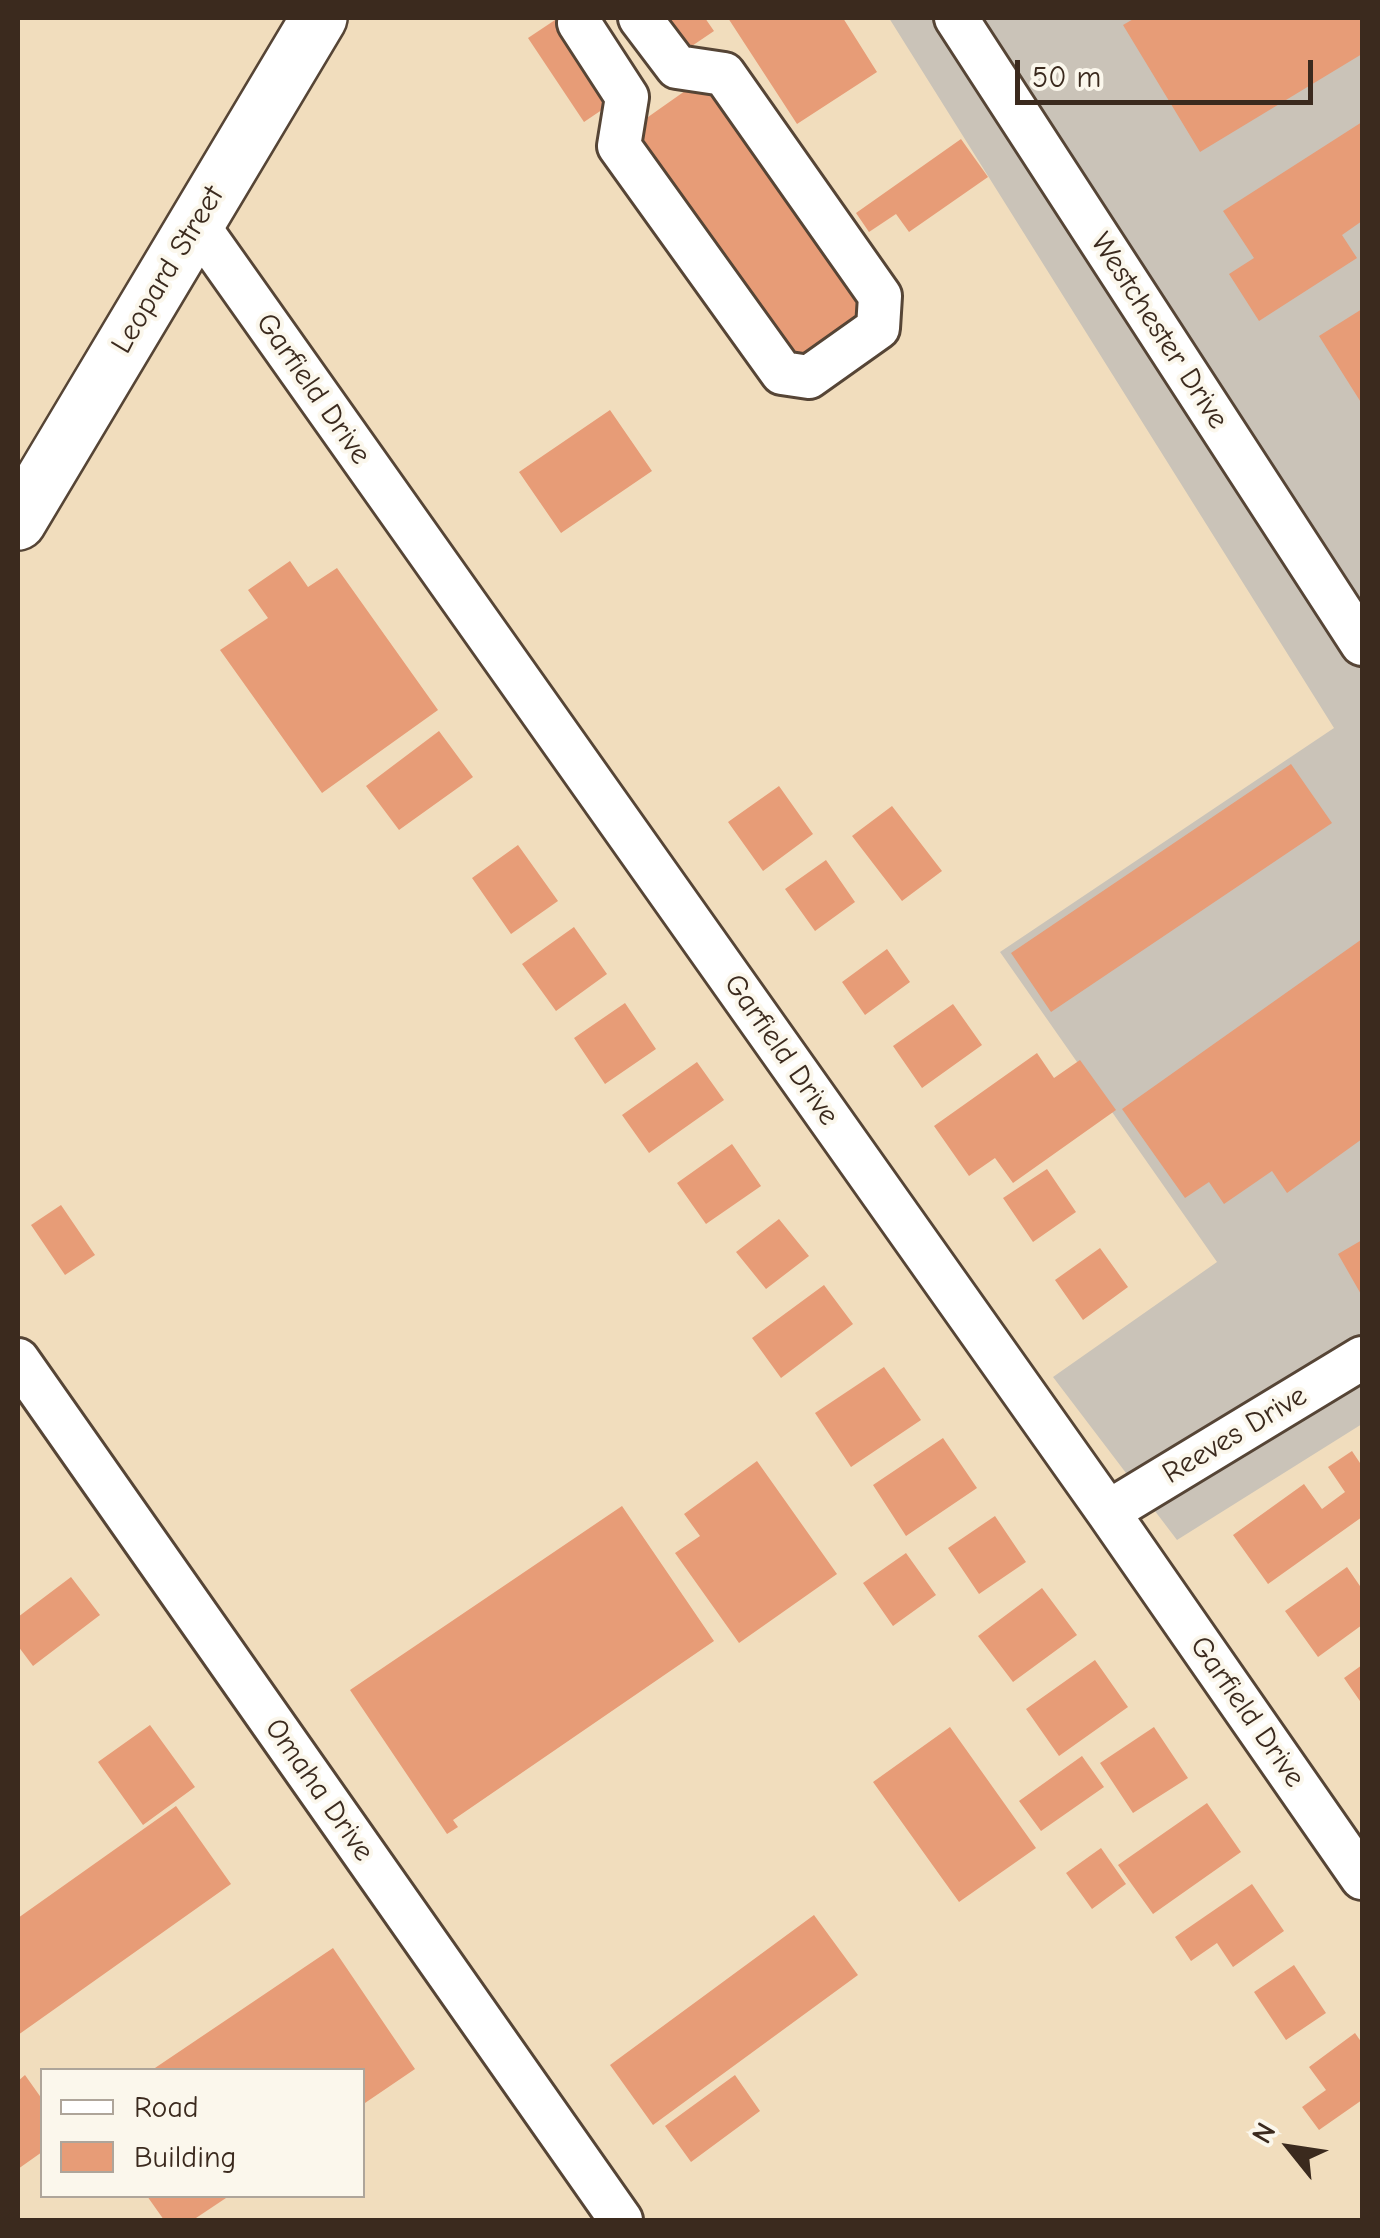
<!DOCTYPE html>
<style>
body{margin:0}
#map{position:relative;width:1380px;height:2238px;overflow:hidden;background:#f1ddbd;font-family:"Comic Neue",sans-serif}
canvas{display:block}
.frame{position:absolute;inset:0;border:20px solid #3b2a1e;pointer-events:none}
.legend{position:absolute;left:40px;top:2068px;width:325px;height:130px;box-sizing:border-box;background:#fbf7ec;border:2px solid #aea59a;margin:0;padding:12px 18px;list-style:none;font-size:30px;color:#3b2a1e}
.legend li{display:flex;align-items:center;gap:20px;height:50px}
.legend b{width:50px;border:2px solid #aea59a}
.north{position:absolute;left:1240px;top:2098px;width:100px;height:100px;-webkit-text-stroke:8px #fbf7ec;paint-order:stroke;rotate:300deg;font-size:28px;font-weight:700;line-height:40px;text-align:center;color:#3b2a1e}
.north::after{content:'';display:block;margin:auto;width:35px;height:45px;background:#3b2a1e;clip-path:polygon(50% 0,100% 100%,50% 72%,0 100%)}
.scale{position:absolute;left:1015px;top:60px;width:298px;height:45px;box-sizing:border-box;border:5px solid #3b2a1e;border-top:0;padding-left:12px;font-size:30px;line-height:35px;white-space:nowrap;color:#3b2a1e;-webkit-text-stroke:8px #fbf7ec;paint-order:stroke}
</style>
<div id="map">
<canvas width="1380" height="2238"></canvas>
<div class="frame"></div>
<ul class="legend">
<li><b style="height:12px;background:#fff"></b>Road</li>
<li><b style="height:28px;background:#e79c77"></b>Building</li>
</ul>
<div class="north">N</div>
<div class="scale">50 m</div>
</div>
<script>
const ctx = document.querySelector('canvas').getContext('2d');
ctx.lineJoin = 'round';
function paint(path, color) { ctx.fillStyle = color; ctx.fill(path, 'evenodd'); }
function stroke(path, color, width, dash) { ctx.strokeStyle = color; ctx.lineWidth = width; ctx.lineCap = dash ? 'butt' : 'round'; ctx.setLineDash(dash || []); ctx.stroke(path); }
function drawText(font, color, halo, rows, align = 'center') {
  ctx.font = font + ' "Comic Neue",sans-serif'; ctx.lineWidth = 8; ctx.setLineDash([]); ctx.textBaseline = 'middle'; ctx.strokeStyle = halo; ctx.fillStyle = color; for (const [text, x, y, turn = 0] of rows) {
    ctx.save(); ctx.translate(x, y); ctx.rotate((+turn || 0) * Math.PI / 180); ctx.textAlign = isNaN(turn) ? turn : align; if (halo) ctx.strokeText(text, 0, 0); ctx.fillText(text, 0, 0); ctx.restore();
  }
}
const industrial = new Path2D(`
 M889,18h473v1406l-185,116 -124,-163 164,-115 -217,-310 334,-224z`);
const building = new Path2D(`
 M558,18l57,83 -31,21 -56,-84z
 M660,18h45l9,13 -31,21z
 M728,18h115l34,54 -80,52z
 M1135,18h227v36l-162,98 -77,-127z
 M702,79l169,238 -71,50 -169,-238z
 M1362,122v99l-20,14 15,23 -98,63 -30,-47 25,-16 -31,-47z
 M961,139l27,38 -79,55 -13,-18 -27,18 -13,-19z
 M1362,309v95l-43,-68z
 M610,410l42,61 -91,62 -42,-61z
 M290,561l18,26 29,-19 101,142 -116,83 -102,-143 48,-32 -20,-28z
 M439,731l34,46 -74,53 -33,-44z
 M1291,764l41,59 -281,189 -40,-59z
 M779,786l34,48 -50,37 -35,-49z
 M892,806l50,65 -40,30 -50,-65z
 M518,845l40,56 -47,33 -39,-56z
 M826,860l29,42 -40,29 -30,-42z
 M574,927l33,47 -51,37 -34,-47z
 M1362,939v200l-75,54 -15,-22 -48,33 -15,-22 -24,16 -63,-89z
 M887,949l23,33 -45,33 -23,-33z
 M625,1003l31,46 -51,35 -31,-46z
 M953,1004l29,41 -60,43 -29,-42z
 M1037,1053l17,25 26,-18 36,50 -103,73 -18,-25 -26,18 -35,-50z
 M697,1062l27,38 -75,53 -27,-38z
 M732,1144l29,42 -55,38 -29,-41z
 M1047,1169l29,43 -43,30 -30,-44z
 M61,1205l34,50 -30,20 -34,-50z
 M779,1219l30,37 -43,33 -30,-37z
 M1362,1240v56l-24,-42z
 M1100,1248l28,39 -45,33 -28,-40z
 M824,1285l29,39 -72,54 -29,-40z
 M884,1367l37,53 -70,47 -36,-54z
 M943,1438l34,50 -71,48 -33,-51z
 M1352,1451l10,15v51l-94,67 -35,-49 71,-51 18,25 23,-17 -17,-25z
 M757,1461l80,113 -98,69 -64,-90 25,-17 -16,-22z
 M622,1506l92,135 -261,179 5,7 -11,7 -97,-144z
 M995,1516l31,46 -47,32 -31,-46z
 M906,1553l30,42 -43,31 -30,-43z
 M1347,1567l15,22v36l-44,32 -33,-46z
 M71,1577l29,38 -67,51 -15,-20v-29z
 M1042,1588l35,47 -64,47 -35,-46z
 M1095,1660l33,47 -69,49 -33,-47z
 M1362,1665v39l-18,-26z
 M150,1725l45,62 -52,38 -45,-63z
 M950,1727l86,121 -77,54 -86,-120z
 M1154,1727l34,51 -55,35 -33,-50z
 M1082,1756l22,31 -63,44 -22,-30z
 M1207,1803l34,49 -88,62 -35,-49z
 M176,1806l55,78 -213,151v-117z
 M1101,1848l25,36 -34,25 -26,-36z
 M1252,1884l32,47 -51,36 -16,-24 -26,18 -16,-24z
 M814,1915l44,60 -205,150 -43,-60z
 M333,1948l82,121 -53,36v-35h-210z
 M1294,1965l32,48 -40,27 -32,-48z
 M1355,2033l7,10v57l-43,30 -17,-23 24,-17 -17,-23z
 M25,2075l17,24v53l-24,17v-88z
 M735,2075l25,36 -69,51 -26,-36z
 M147,2196h82l-36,24h-29z`);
const minor = new Path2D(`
 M956,18l406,626
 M579,23l48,74 -8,49 163,227 27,4 69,-49 2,-32 -156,-222 -47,-7 -37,-49
 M196,223l912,1289 254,366
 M18,1360l603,860
 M1108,1512l254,-154`);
const major = new Path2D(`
 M18,522l301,-504`);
const streetNames = [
 ["Leopard Street",168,270,-59],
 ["Westchester Drive",1159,331,57],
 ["Garfield Drive",313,389,55],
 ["Garfield Drive",781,1050,55],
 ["Reeves Drive",1235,1435,-31],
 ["Garfield Drive",1247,1712,55],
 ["Omaha Drive",319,1790,55]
];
paint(industrial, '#cac3b8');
paint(building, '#e79c77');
stroke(minor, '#564536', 48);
stroke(major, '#564536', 60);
stroke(minor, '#fff', 42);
stroke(major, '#fff', 55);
drawText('30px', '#3b2a1e', '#fbf7ec', streetNames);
</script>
